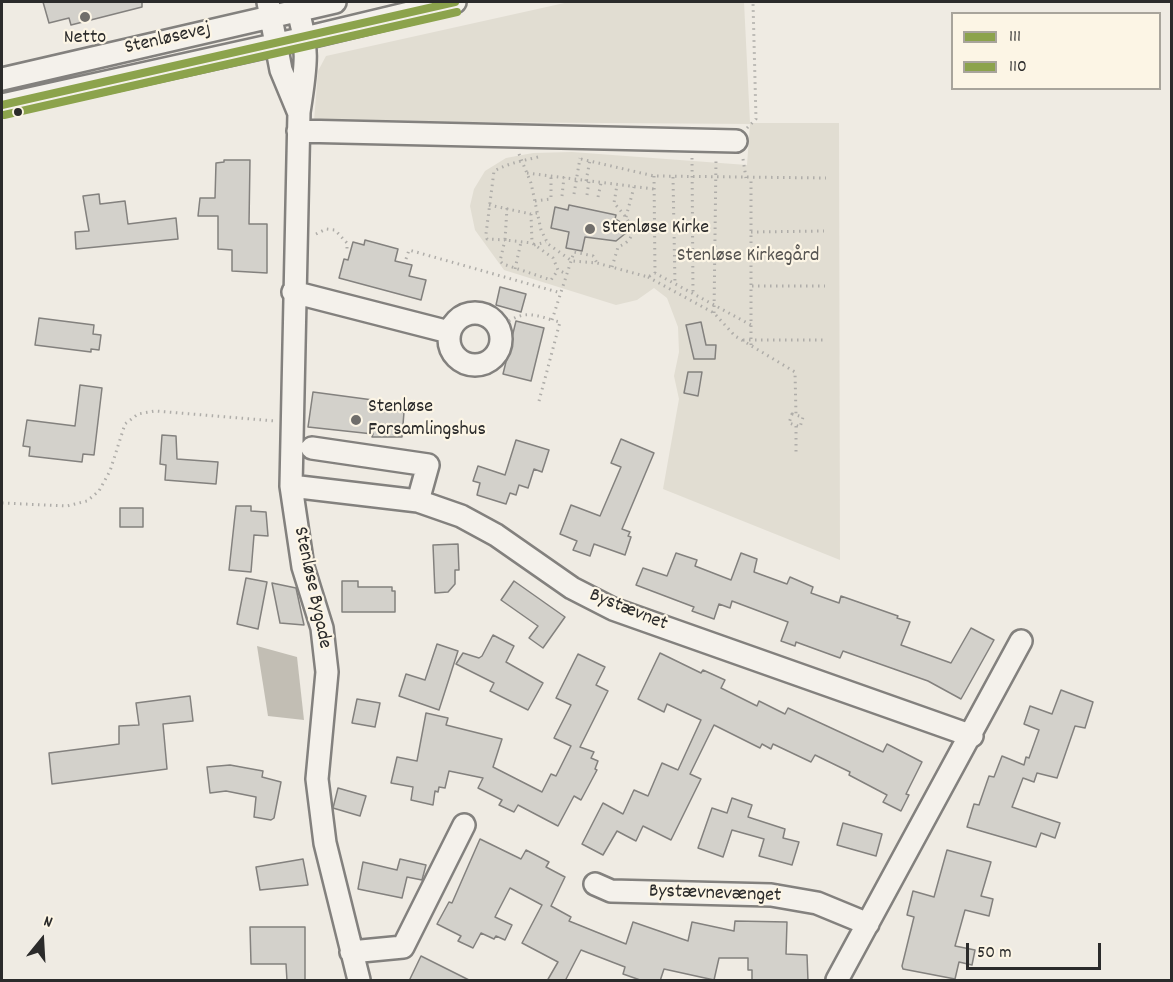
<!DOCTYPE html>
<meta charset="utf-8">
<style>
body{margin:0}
#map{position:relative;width:1173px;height:982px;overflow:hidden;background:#efebe3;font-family:Dekko,sans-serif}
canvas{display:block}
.frame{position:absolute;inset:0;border:3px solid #2b2b2b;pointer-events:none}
.legend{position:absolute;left:951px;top:12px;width:210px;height:78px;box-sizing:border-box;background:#fcf5e5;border:2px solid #a8a49b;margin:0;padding:8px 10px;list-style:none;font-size:18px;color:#2b2b2b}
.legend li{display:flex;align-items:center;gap:12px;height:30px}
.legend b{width:30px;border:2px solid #a8a49b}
.north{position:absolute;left:12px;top:910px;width:60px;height:60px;-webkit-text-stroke:4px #fcf5e5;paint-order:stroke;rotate:18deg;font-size:16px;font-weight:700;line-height:24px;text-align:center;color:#2b2b2b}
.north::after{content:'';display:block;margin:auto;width:21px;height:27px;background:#2b2b2b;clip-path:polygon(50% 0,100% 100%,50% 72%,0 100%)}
.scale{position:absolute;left:966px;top:943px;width:135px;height:27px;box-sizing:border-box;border:3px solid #2b2b2b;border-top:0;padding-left:8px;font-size:18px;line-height:21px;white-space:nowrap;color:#2b2b2b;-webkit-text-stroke:4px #fcf5e5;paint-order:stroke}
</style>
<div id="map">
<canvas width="1173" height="982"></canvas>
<div class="frame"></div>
<ul class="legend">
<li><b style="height:8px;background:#8ca34c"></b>111</li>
<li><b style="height:8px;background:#8ca34c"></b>110</li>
</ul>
<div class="north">N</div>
<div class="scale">50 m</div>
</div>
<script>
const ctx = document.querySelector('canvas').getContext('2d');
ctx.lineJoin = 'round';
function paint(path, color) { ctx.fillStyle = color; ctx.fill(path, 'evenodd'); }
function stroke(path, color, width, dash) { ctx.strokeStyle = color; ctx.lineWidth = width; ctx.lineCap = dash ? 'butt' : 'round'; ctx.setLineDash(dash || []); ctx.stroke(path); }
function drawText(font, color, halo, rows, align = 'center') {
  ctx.font = font + ' Dekko,sans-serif'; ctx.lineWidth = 4.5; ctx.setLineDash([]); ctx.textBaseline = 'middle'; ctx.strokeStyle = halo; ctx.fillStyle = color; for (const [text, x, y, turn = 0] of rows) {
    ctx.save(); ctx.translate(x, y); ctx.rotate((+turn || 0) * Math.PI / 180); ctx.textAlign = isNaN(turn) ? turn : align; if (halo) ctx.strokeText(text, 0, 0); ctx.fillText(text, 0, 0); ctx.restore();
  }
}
const green = new Path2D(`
 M569,2h175l6,121h89l1,437 -177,-71 16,-90 -5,-23 5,-24 -1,-25 -11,-29 -13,-10 -17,12 -21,5 -112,-35 -29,-40 -5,-24 4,-17 11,-18 21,-13 27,-5 39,-1 175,13 3,-41 -436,-3 4,-50 8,-15z`);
const water = new Path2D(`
 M257,646l40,11 7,63 -36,-4z`);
const building = new Path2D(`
 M43,2h99v5l-71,18 -2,-7 -20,5z
 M224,160h26l-1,64h18v49l-35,-2v-21l-14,-1v-33h-20l2,-18h15l1,-35 8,-1z
 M99,194l1,10 25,-3 3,23 48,-6 2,21 -102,10 -1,-17 14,-1 -6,-35z
 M569,205l47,10 -1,4 9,5 2,9 -10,8 -31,-4 -3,14 -16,-3 3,-16 -18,-4 4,-21 13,3z
 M365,240l33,9 -3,12 17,4 -3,11 17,4 -5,20 -82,-22 5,-19 4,1 5,-18 11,3z
 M500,287l26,7 -5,18 -25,-7z
 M39,318l55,7 -1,9 8,1 -2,15 -8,-1v3l-56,-7z
 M516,321l28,7 -13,53 -28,-7z
 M701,322l5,23h10l-1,14h-21l-8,-34z
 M688,372h14l-4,24 -14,-3z
 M80,385l22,3 -8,67 -11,-1 -1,8 -53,-6 1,-9 -7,-1 4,-26 48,6z
 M313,392l60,8 -1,6 32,6 -2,25h-30l1,-3 -65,-7z
 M162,435l14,1 1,23 41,3 -2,22 -51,-4 1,-15 -6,-1z
 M621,439l33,14 -32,76 8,3 -2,4 3,1 -6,18 -31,-11 -4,12 -17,-6 4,-9 -17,-7 11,-29 29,11 21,-49 -10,-4z
 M516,440l33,10 -7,22 -8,-3 -6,19 -9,-3 -3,10 -6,-2 -4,11 -29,-9 3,-12 -7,-2 5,-15 27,9z
 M236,506h15v5l15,1 2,24 -14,-1 -3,37 -22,-2z
 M120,508h23v19h-23z
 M458,544l1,26h-4v14l-7,8 -13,1 -2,-48z
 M676,553l21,7 -2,6 36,14 10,-27 16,6 -3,13 33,12 3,-7 23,10 -2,6 28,10 2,-7 57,20 -1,2 13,4 -9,23 50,18 20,-35 23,12 -33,59 -33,-18 -85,-30 -3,7 -44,-16 -1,4 -14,-5 7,-19 -56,-21 -2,7 -11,-4 -5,15 -22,-8 2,-4 -58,-22 7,-17 24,8z
 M246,578l21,4 -9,47 -21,-5z
 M342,581h16v6h34v4h3v21h-53z
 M514,581l51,36 -22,31 -14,-10 9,-12 -37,-26z
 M272,583l24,5 8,37 -24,-2z
 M493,635l21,11 -8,16 37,21 -15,27 -38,-19 4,-8 -38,-19 7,-11 16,5 3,-2z
 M437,644l21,7 -19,59 -40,-14 7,-22 19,6z
 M660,653l41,20 2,-3 22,10 -4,8 36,18 2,-5 26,13 3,-6 95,44 4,-8 35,18 -16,32 3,1 -8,16 -18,-9 4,-7 -38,-20 1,-3 -35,-17 -4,7 -38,-18 -2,5 -9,-5 -2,4 -46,-23 -24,49 11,5 -30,61 -28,-14 -7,15 -19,-10 -14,24 -21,-11 21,-41 20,11 11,-24 14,6 14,-33 16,7 23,-50 -34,-16 -3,8 -26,-13z
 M578,654l27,13 -9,18 12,6 -28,56 14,5 -3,6 7,3 -3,8 2,1 -16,30 -7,-4 -16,30 -40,-21 -4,7 -15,-7 3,-5 -24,-12 5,-10 -34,-7 -4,17 -6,-1 -1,5 -3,-1 -2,14 -22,-5 2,-13 -22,-4 6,-26 20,4 9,-48 22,5 -2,7 56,14 -9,28 49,25 9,-18 5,2 15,-30 -17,-8 17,-33 -15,-7z
 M1061,690l32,12 -8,26 -10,-2 -18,52 -20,-5 -3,9 -11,-4 -11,29 48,16 -5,15 -14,-5 -5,14 -69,-20 7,-23 5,1 10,-29 5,1 8,-21 22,9 2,-8 3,1 10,-28 -15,-6 6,-18 22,8z
 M190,696l3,25 -30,3 4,45 -115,15 -3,-31 70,-9v-18l20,-1 -3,-22z
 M357,699l23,4 -5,24 -23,-4z
 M230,765l33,6 -1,6 19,5 -7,36 -3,2 -17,-3 2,-20 -30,-6 -16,2 -3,-26z
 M338,788l28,8 -6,20 -27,-8z
 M732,798l20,7 -4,12 37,12 -2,9 16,4 -7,23 -33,-9 5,-17 -32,-9 -9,27 -25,-9 14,-40 15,5z
 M843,823l39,11 -6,22 -39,-11z
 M480,839l41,20 5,-9 23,12 -3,5 19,10 -14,29 20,11 -2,4 57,23 7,-22 55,19 4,-19 42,9 1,-10 52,1 -1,32 21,1 1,26h-56v-11h-4v-12h-29l-5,22 -50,-11 -4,12h-17l-20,-7 2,-7 -44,-17 -16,31h-18l11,-19 -36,-19 20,-38 -32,-17 -15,29 17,8 -7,15 -9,-4 -2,3 -13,-6 -8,15 -15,-7 3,-5 -24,-12 12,-22 3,1z
 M947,850l44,12 -10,34 12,3 -4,17 -24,-6 -10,36 20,4 -3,15 -13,-3 -4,17 -52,-10 -1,-3 12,-49 -7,-2 6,-24 21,6z
 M303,859l5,26 -48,5 -4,-23z
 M400,859l26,6 -4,15 -15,-3 -5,21 -44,-9 5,-27 34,8z
 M250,927h55v54h-18l-1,-17h-35z
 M421,956l50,25h-62z`);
const path = new Path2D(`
 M747,128l9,-9 -3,-117
 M519,154l12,29 10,47 7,14 24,17 25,2 51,14 7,-4 96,52
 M538,157c-16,4 -29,6 -44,14l-8,63 1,5 18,1 -5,21 3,3 48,16 7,-10
 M692,158l1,136
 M581,159l73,17 172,2
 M743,159l3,19
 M527,173l127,16
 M654,176l1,97
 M673,177l2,107
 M586,181l4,-21
 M574,194l6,-36
 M587,195l2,-14
 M562,196l2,-19
 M598,197l3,-14
 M535,201l16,-2v-23
 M489,205l42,9
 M507,208l-2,32 27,3
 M537,213l-6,1 1,29 21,15 5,12 9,4
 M626,217l8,-30
 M751,232l73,-1
 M316,234l10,-5 9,1 12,13v10
 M534,245l12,-3
 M406,259l3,-9 152,43
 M612,267l6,-20c27,-11 8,-30 -4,-44l3,-18
 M515,269l6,-27
 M648,277l66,36 21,23 60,36 1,43
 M752,286h73
 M714,313l2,-153
 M499,328c21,-16 29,-16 53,-8
 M743,340h82
 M751,345v-167
 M539,401l21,-79 -8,-2 22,-68 19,4 4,7
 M792,414l11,3 -3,10 -11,-4z
 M796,426v28
 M2,503l65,3 20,-5 12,-10 11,-20 15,-47 13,-10 17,-3 120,10`);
const minor = new Path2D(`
 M268,2l13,68 17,41
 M295,2c15,43 11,66 4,110l-8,374 12,81 19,61 5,44 -10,107 8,64 34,137
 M2,79l333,-77
 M2,105l303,-67 150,-36
 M298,131l438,10
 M293,292l156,40
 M449 339a26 26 0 1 1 52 0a26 26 0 1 1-52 0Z
 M312,448l116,17 -10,36
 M291,486l127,15 43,15 35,19 76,53 41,21 359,127
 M595,884l16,7 160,4 46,8 51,21
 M351,952l52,-5 61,-122
 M837,980l184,-339`);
const bus1 = new Path2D(`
 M2,105l453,-103`);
const bus2 = new Path2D(`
 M4,115l453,-103`);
const markers = [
 [85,17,6,"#706e6b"],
 [18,112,5,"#2b2b2b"],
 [590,229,6,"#706e6b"],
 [356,420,6,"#706e6b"]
];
const poiNames = [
 ["Netto",85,39,"center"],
 ["Stenløse Kirke",602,229],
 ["Stenløse",368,408],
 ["Forsamlingshus",368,431]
];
const streetNames = [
 ["Stenløsevej",168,40,-13],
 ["Stenløse Bygade",311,588,78],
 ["Bystævnet",628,611,22],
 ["Bystævnevænget",715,895,2]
];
const parkNames = [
 ["Stenløse Kirkegård",748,257]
];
paint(green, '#e1ddd2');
paint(water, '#c2beb4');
paint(building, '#d3d1cb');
stroke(building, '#83817e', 1.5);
stroke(minor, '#83817e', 26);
stroke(path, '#afada9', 3, [1.5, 4.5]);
stroke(minor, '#f4f1eb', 21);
stroke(bus1, '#8ca34c', 8);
stroke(bus2, '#8ca34c', 8);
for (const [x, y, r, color] of markers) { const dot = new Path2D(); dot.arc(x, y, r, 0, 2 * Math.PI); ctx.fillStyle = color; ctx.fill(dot); stroke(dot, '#fcf5e5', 2); }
drawText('20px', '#2b2b2b', '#fcf5e5', poiNames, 'left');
drawText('20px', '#2b2b2b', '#fcf5e5', streetNames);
drawText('20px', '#565451', '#fcf5e5', parkNames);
</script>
